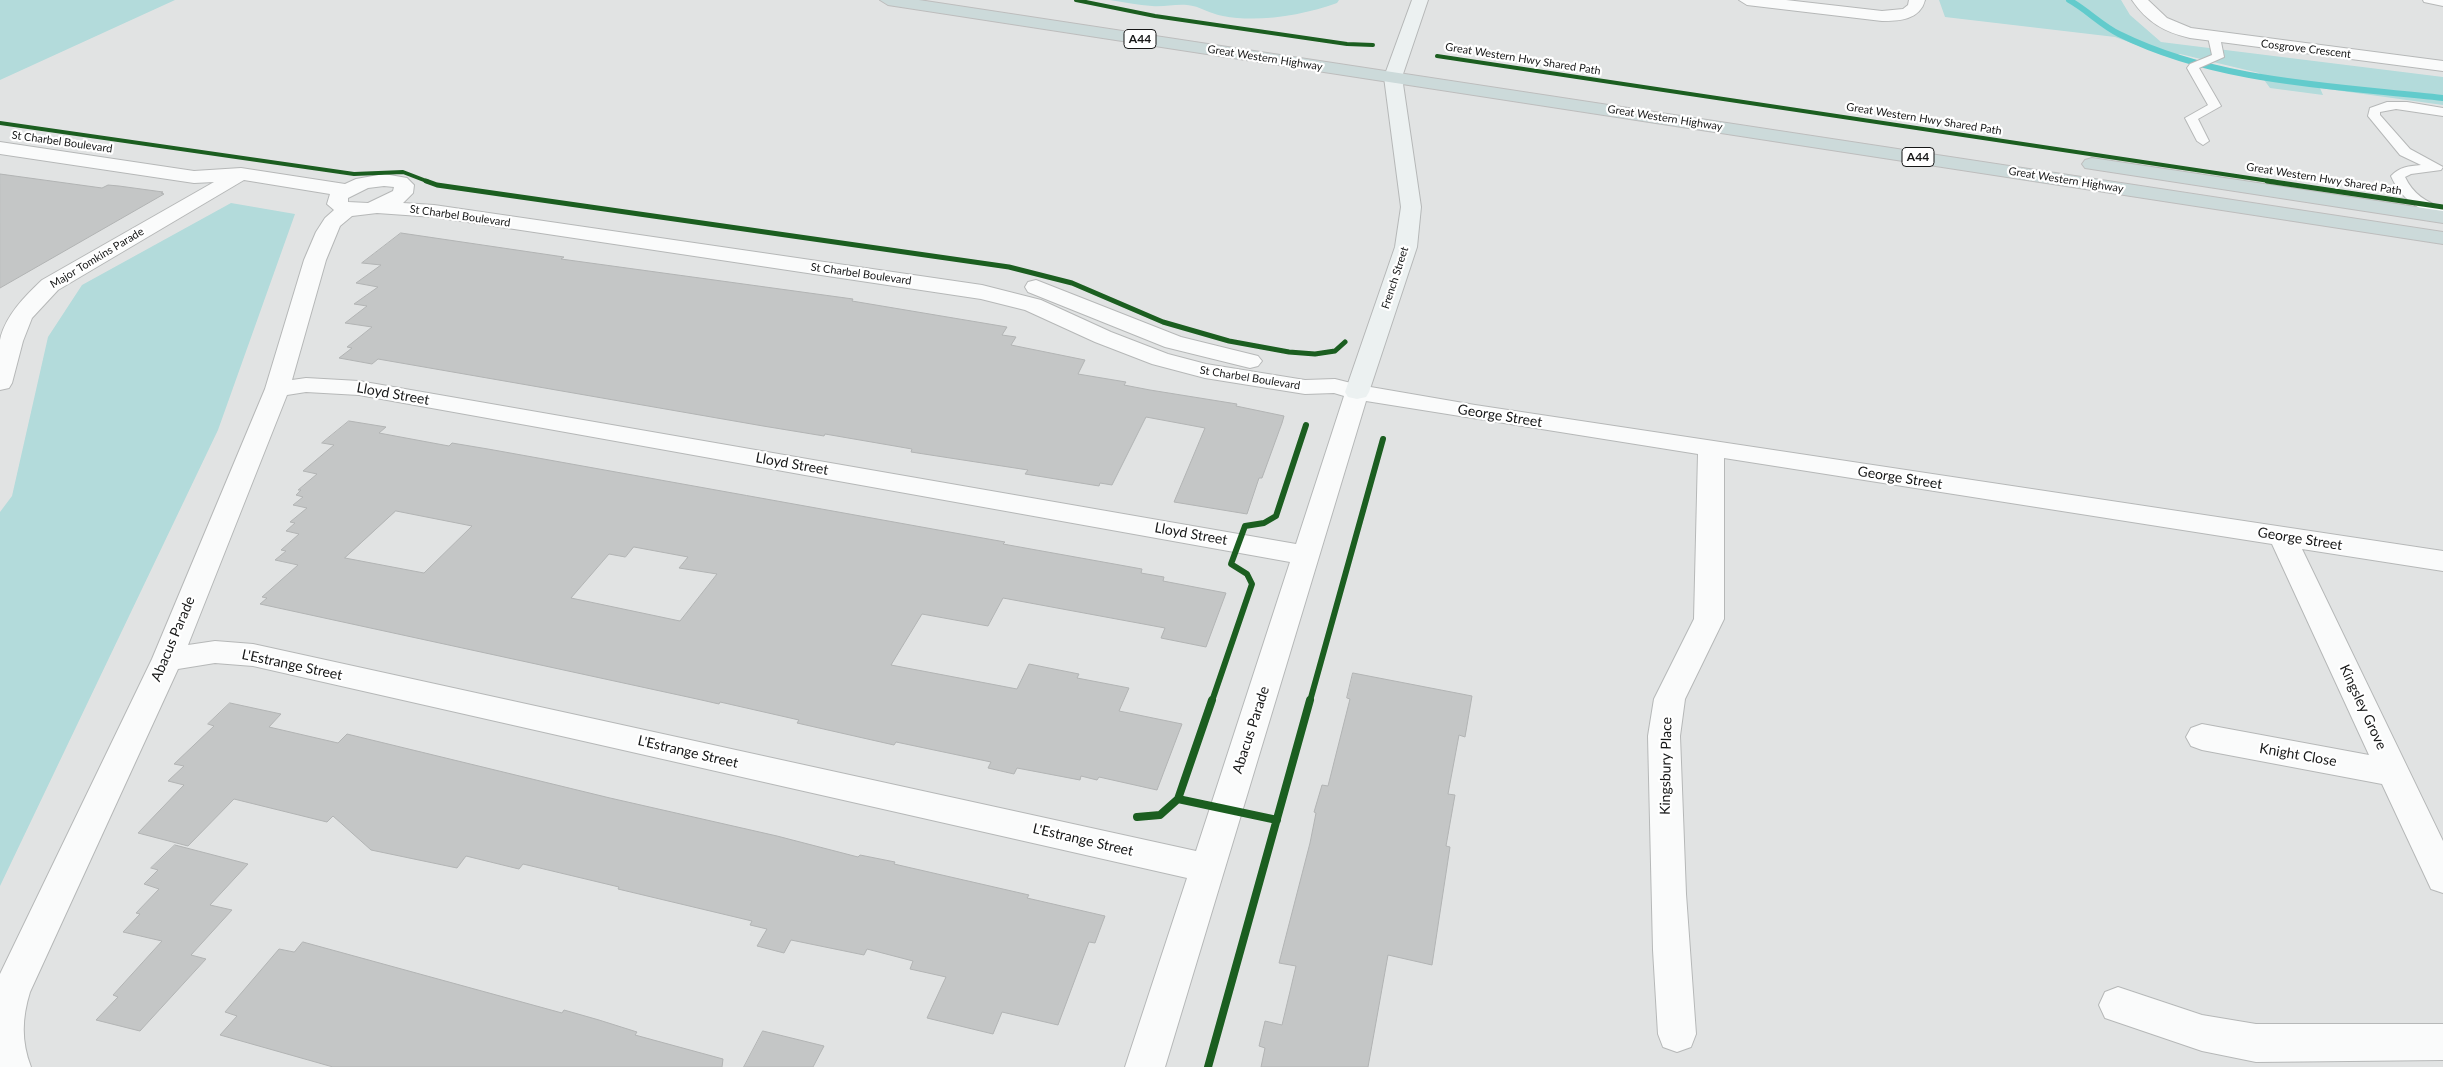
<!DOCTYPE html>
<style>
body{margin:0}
canvas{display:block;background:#e1e3e3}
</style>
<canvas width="2443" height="1067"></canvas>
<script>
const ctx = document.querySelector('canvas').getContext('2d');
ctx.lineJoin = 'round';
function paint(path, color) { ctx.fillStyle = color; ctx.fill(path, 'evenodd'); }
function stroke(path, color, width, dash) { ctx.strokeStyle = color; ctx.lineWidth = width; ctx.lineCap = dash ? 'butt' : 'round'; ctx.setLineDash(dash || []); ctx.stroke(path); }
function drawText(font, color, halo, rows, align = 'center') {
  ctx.font = font + ' Lato,sans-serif'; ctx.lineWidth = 4.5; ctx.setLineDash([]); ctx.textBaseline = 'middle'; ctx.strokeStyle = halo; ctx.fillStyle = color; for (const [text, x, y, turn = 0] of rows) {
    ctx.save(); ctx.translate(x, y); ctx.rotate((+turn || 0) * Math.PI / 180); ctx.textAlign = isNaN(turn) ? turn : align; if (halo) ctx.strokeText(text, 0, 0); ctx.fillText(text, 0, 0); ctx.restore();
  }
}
const green = new Path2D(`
 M0,0h175l-175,80z
 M1110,0h229l-2,3c-33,12 -79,20 -114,13 -13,-2 -23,-10 -36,-11 -12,-1 -23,2 -35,1 -14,-1 -28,-4 -42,-6z
 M1939,0h182l9,15 31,27 282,35v28l-123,-17 3,7 -53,-7 -11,-15 -79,-19 -10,3 -55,-20 -170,-20z
 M231,203l64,11 -77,216 -218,456v-374l12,-16 36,-159 34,-52z`);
const stream = new Path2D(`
 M2069,0c18,10 32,25 50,34 99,49 217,52 324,64`);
const building = new Path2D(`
 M0,174l102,14 6,-3 11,1 44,6 -2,1 3,1 -164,94z
 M401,233l163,24 -3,2 292,40 -1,2 155,26 -5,8 14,2 -5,8 74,15 -7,14 48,8 -2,3 26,5 87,14 -1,2 48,10 -2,7 -20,55h-3l-12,36 -73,-12 31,-74 -59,-11 -34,68 -12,-2 -1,3 -74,-12 3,-4 -117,-18 1,-3 -87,-15 -1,2 -61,-10 -385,-67 -6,5 -33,-6 13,-10 -5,-1 25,-20 -27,-4 22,-17 -13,-2 24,-17 -22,-4 25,-18 -19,-2z
 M349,421l37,6 -7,6 70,13 3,-3 36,6 517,93 -2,2 139,25 -1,4 23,4 -1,4 63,12 -20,54 -45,-9 4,-10 -162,-30 -15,28 -66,-12 -31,51 126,24 12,-25 50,10 -2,4 52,10 -10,23 63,13 -25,66 -58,-13 -2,3 -16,-4 -1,4 -63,-12 -3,6 -26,-6 3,-6 -95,-20 -2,3 -97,-22 2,-3 -79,-18 -1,2 -22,-5 -437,-95 7,-6 -5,-1 36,-32 -23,-5 11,-9 -5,-1 18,-16 -13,-3 9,-8 -5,-1 17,-14 -14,-3 10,-8 -7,-2 5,-5h-3l19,-16 -14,-3 31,-26 -12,-2zM396,511l76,15 -48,47 -79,-15zM634,547l54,10 -9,11 38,6 -37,47 -109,-23 38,-44 16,3z
 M1353,673l119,23 -7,41 -6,-2 -11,59 7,1 -9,51 4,1 -18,118 -44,-10 -20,112h-107l4,-19 -6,-2 6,-25 17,4 14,-59 -17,-3 31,-120 6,-30 -2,-1 8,-27 6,1 22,-87 -3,-1z
 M230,703l51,11 -12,13 69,16 9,-9 263,64 167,38 81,21 2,-2 35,7 -1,2 135,31 -2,3 78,18 -10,27 -6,-1 -31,83 -56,-13 -9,22 -66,-16 19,-41 -36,-8 3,-8 -46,-12 -3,6 -73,-15 -7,13 -27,-7 10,-17 -17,-4 2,-4 -134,-32 1,-2 -96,-23 -4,5 -53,-13 -9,12 -86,-18 -38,-34 -6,6 -93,-23 -46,47 -50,-13 46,-48 -16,-4 16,-15 -10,-2 40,-38 -6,-2z
 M175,845l73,19 -38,41 22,5 -41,45 15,4 -66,72 -44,-11 22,-23 -5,-2 49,-54 -39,-9 17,-18 -4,-1 23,-24 -15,-5 14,-14 -7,-2z
 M303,942l259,71 2,-3 35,10 38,12 -2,3 88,24 -1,8h-389l-113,-32 17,-19 -12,-4 54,-63 15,3z
 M763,1031l61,15 -11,21h-69z`);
const lane = new Path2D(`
 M2423,0h20v6l-19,-4z
 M2214,34l6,3 4,20 -25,11 22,38 -23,13 11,22 -6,4 -6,-4 -12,-23 23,-13 -21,-37 3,-4 22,-9 -4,-18z
 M2387,102h20l36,6v8l-47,-7 -16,3v3l30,34 33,18 -2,3 -30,4 -6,3c8,17 21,25 38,31v9c-24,-6 -42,-18 -52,-41 8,-9 18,-10 30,-11l-21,-10 -32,-39 2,-8z`);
const street = new Path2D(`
 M1739,0h47l96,11 21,-2 5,-4 1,-5h16c-5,20 -26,21 -43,21l-135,-16z
 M2132,0h16l19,18 24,10 252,33v10l-253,-33c-26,-6 -43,-16 -58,-38z
 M0,142l194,29 47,-3 104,16 11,-5 28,-5 23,4 7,7 -1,8 -10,10 31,2 548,80 59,15 70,32 57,22 38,10 99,16 30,-1 24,6 116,20 968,146v20l-141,-22 141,292v52l-12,-4 -49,-105 -180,-34 -11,-4 -5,-9 5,-9 11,-4 167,31 -97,-211 -548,-86v161l-39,80 -5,37 6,158 10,140 -5,13 -14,5 -14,-5 -5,-13 -5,-84 -5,-214 6,-37 40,-80 4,-165 -332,-53 -201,666h-40l62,-189 -934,-212 -38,-3 -37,6 -148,323c-8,26 -9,49 1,75h-31v-93l152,-315 113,-270 39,-129 12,-28 9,-14 9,-8 -7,-6 3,-10 -86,-14 -186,110 -26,28 -9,23 -11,42 -3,5 -9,2c0,-16 0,-35 0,-50 5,-24 25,-44 42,-60l172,-98 -20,1 -194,-29zM384,186l10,1 -1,4 -25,12 -20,-1v-4l20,-10zM377,213l57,4 547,82 44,11 70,32 57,22 53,14 100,16 29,-1 10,3 -48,148 -937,-163 -53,-3 -14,2 34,-120 14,-34 12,-10zM306,392l53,3 931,167 -94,289 -943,-207 -38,-3 -27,4 99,-250z
 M1036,280l145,57 77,19 4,5 -4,5 -8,2 -85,-21 -137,-55 -3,-5 3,-5z
 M2118,987l84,28 54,9h187v36l-187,2 -54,-11 -97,-33 -6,-13 6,-13z`);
const secondary = new Path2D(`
 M1412,0h16l-26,77 19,130 -4,40 -48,145 -3,5 -9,2 -9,-2 -3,-5 50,-145 6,-40 -17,-130z`);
const highway = new Path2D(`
 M880,0h39l1524,232v12l-1555,-239z
 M2092,158l351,53v12l-358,-55 -3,-4 3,-4z`);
const cyclewayFar3 = new Path2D(`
 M1076,0l79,16 192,28 26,1
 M1437,56l839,126
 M0,123l354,51 49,-2 26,10`);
const cyclewayFar2 = new Path2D(`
 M426,181l11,4 572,82 63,16 91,39 66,19 60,11 26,2 20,-3 10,-9
 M2267,181l176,26`);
const cyclewayFar1 = new Path2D(`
 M1212,701l40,-117 -5,-10 -16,-10 14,-38 19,-3 12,-7 30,-91
 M1310,701l73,-262`);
const cycleway = new Path2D(`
 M1178,799l99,21
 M1137,817l23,-2 18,-16 34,-99
 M1208,1067l102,-367`);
const farStreetnames = [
 ["Cosgrove Crescent",2306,49,7],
 ["Great Western Highway",1265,58,9],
 ["Great Western Hwy Shared Path",1523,59,9],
 ["Great Western Highway",1665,118,9],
 ["Great Western Hwy Shared Path",1924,119,9],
 ["St Charbel Boulevard",62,142,8],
 ["Great Western Hwy Shared Path",2324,179,9],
 ["Great Western Highway",2066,180,9],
 ["St Charbel Boulevard",460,216,8],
 ["Major Tomkins Parade",97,258,-31],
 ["St Charbel Boulevard",861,274,8],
 ["French Street",1395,278,-72],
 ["St Charbel Boulevard",1250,378,9]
];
const shields = [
 [1140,39,32],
 [1918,157,32]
];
const shieldNames = [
 ["A44",1140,39],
 ["A44",1918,157]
];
const streetNames = [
 ["Lloyd Street",393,394,10],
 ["George Street",1500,416,9],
 ["Lloyd Street",792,464,10],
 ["George Street",1900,478,9],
 ["Lloyd Street",1191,534,10],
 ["George Street",2300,539,9],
 ["Abacus Parade",173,639,-67],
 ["L'Estrange Street",292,665,12],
 ["Kingsley Grove",2363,707,65],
 ["Abacus Parade",1251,730,-72],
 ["L'Estrange Street",688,752,13],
 ["Knight Close",2298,755,10],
 ["Kingsbury Place",1666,766,-89],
 ["L'Estrange Street",1083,840,13]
];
paint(green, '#b3dbdb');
stroke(stream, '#62cbcc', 6);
paint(building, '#c4c6c6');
stroke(building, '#b2b4b4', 1);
stroke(lane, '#b6b8b8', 2);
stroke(street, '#b6b8b8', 2);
stroke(secondary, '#b6b8b8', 2);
stroke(highway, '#bdbdbd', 2);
paint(lane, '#fafbfb');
paint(street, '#fafbfb');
paint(secondary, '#ecf1f1');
paint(highway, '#ccdada');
stroke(cyclewayFar3, '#1b5e20', 4);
stroke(cyclewayFar2, '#1b5e20', 5);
stroke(cyclewayFar1, '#1b5e20', 6);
stroke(cycleway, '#1b5e20', 8);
drawText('11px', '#161717', '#fff', farStreetnames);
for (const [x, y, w] of shields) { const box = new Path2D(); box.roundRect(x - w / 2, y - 9.5, w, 19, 4); ctx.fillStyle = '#fff'; ctx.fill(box); stroke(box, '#161717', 1); }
drawText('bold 12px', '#161717', null, shieldNames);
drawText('14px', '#161717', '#fff', streetNames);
</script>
